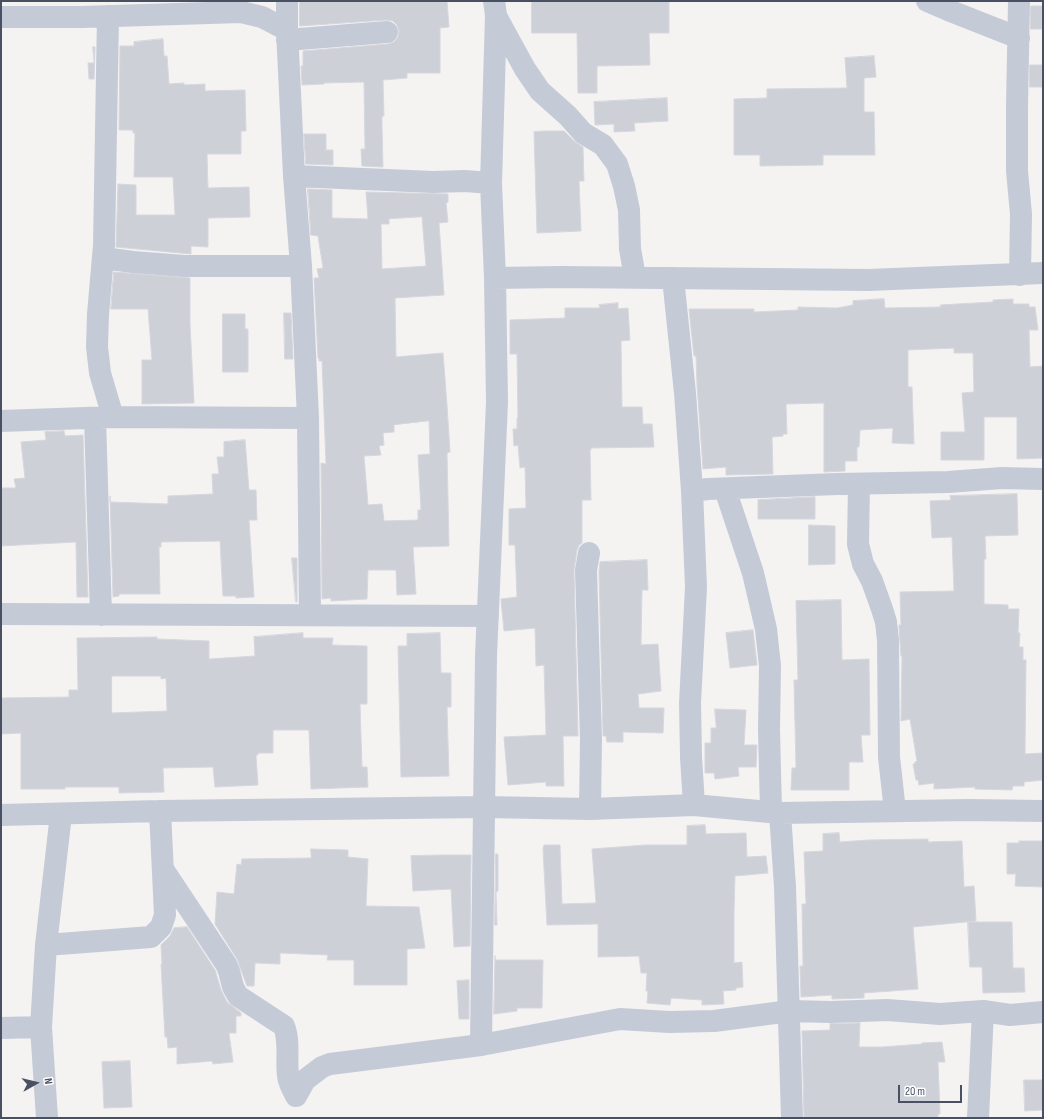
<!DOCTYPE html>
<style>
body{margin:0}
#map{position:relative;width:1044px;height:1119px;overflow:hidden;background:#f4f3f2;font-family:"Sofia Sans Condensed",sans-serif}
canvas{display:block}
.frame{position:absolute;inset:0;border:2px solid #485061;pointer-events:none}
.north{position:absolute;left:16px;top:1063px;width:40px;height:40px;-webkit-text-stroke:3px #fff;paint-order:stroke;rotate:82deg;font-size:11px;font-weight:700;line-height:16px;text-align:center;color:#485061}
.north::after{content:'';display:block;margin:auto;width:14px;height:18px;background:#485061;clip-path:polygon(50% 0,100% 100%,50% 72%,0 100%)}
.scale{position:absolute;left:898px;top:1085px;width:64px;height:18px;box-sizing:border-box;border:2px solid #485061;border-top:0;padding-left:5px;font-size:12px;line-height:14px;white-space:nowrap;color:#485061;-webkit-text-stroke:3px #fff;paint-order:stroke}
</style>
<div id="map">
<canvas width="1044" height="1119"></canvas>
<div class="frame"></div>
<div class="north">N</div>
<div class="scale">20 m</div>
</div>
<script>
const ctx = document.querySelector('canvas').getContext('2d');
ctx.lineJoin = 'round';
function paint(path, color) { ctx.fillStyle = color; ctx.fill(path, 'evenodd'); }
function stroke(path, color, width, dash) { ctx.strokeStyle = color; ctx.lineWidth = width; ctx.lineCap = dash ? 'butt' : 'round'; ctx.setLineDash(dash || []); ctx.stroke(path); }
const building = new Path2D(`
 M300,1h147l2,26 -9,1v45h-33v5l-24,2 1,36h-2v11l1,40 -21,-1 -1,-17h4l-1,-67 -40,1v1l-22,1 -1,-19h2v-15l85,-7 6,-2 4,-5 1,-6 -2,-6 -4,-4 -7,-1 -86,6z
 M532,1h137v32h-20l1,32 -53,1v27h-19l-1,-60h-45z
 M1031,6h11v23h-11z
 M163,39l1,17h3l2,28 15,-1v2l21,-1v7l40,-1 1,41h-5v23h-34l1,34 41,-1 1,30 -42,1v29l-17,-1v8l-75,-7 2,-63 18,1v30h39l-2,-38h-39l1,-44h-2v-3h-14l1,-84h14v-4z
 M93,47h2l-1,32h-5l-1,-16h6z
 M874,56l2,21 -12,1v34h10l1,43h-52v10l-63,1v-11h-26v-56l33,-1v-9l80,-1 -2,-30z
 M1030,65h12v22h-12z
 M667,98l1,23 -34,2 1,8 -21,1v-8l-19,1 -1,-23z
 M544,131h20l10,10 9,6 1,34h-5l2,50 -44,2 -3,-101z
 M304,134h22v16h7v15l-27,-1z
 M308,189l24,1v28l36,1 -2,-27 82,2v8l-2,1 2,19 -9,1 5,72 -49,3 1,59 47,-4 4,52 3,47 -3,1 2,93 -36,1 3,47 -19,1 -1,-25h-28l-1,29 -36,2v-3l-9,1 -1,-136 5,1 -4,-103h-3v-3h-1l-4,-80h5l-2,-9 6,-1 -5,-32 -7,-1zM422,217l4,49 -44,3 -1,-45h8v-5zM429,421l1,33 -12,1 3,55h-3v10l-34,1 -2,-17 -14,1 -4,-49 17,-1 -2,-9 5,-1 -1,-12 11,-1v-7z
 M114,272l76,6v46l4,79 -52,1v-44h10l-4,-51h-37z
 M884,299l1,9 56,-1 -1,-2 53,-3v-2l20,-1v5h16v3h6l3,23h-9l1,37 13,-1v92l-26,1v-42h-33v43h-43v-28h24l-3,-39 12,-1 -1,-39h-19v-5l-46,2v37h4l2,57 -22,-1 1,-15 -33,2 -1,17h-2v14h-12v10l-21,1v-69l-38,1 1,30h-4v2l-11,1 1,37 -47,1v-8l-23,2 -6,-84 -1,-29h-2l-5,-47h65v3l44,-2v-3l39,1 16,-3v-4z
 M618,303v6l10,-1 2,32 -9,1 1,66h20l1,17h9l2,23 -63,1v2h-1l1,50h-9v43l-3,2 -2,5 -3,20 4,166h-15l1,50h-18v-4l-38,3 -4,-48 42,-2 -2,-70 -8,1 -1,-38 -31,3 -3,-31v-1l16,-2 -2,-52h-6v-36l17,-1 -1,-41 -5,1 -2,-23 -4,1 -1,-17h4v-11h1l-1,-64h-7v-34l55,-2v-10h35l-1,-3z
 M284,313h7l2,46h-8z
 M223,314h22v15h3v43h-25z
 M64,431l1,5 18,-1 5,162h-11l-1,-55 -75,4v-58h15l-2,-9 11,-1 -4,-36 25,-2 -1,-8z
 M245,440l4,50h7l1,30h-8l5,77 -18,1v-2h-13l-3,-55 -59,1v5h-2l1,47h-41v2l-6,1 -3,-101v6l58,2v-8l45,-2 -1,-20h7l-2,-17h7v-15z
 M1017,494l1,41 -33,1 1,23h-2v45l24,1v4h11l-1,24h2l-1,14h4v13h3l-1,94 18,-1v27l-19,2v4h-11l-1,4 -37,-1v-2l-41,2v-6l-15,2 -1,-5h-2l-3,-16h2v-2l2,-1 -7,-42 -9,2 1,-64 -1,-1 -2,-28v-3h2l-1,-33 54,-1 -2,-54 -20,1 -2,-37 21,-1 -1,-4z
 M815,497v22h-57v-19z
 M809,525l26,1v38l-26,1z
 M292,558h5v44h-1z
 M647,560l1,30h-6l-1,55 17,-1 3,47 -23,3 1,14h25l-1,25 -40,-1v10h-16l-1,-6h-3l-4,-165 1,-9z
 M841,600l1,60 27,-1 1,76h-9l2,27h-14v28h-58l1,-22h4l-2,-88h4l-2,-79z
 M753,630l4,35 -27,3 -4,-35z
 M303,633v5h30l-1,7 35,1v58h-7l2,63h5l1,20 -57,2 -2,-59h-36v23h-15v2h-2l2,30 -43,2 -2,-20 -50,1 1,24 -45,1v-6h-54v2h-44v-56l-20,1v-36l68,-1v-7h9l-1,-52 80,-1v2l52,2v18l46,-3 -1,-19zM112,676h49v3l5,-1 1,33 -55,2z
 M440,633l1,40h10v34h-4l2,69 -48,1 -3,-131h9v-12z
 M715,709l31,1 -2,35h13l-1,22h-18l1,9 -24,3 -1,-6h-9v-30h6v-15h5z
 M705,825l1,9 40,-1 1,24 19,-1 2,17 -33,3 -1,36v51l8,-1 1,25 -7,1v2l-13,1 1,13 -22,1v-5l-31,-2 -1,7 -23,-2 1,-12h-2l1,-18h-6l-2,-17 -41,1v-33l-51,1 -4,-76 1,-4h16l2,59 34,-1 -4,-54 53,-4h42v-19z
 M839,833l1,9 28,-2 60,-1v3l34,-1 2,46 10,-1 2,35 -63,6 5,62 -54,4v5l-32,1v-4l-31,2 -1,-31h3l-1,-62h4l-2,-52 19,-1v-17z
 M1019,841h24v46l-28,-1 1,-12h-9v-31h12z
 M311,849l37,1v7l20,2 -2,47 53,1 6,41 -18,1v36h-53v-25h-27l1,-5 -48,-2v11l-25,-1 -1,23h-7l-10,-27 -22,-35 2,-32 17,2 3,-30 4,1 1,-6 69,-1z
 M496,854h2v37l-2,1 1,33h-2z
 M442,855h29l-1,91 -16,1 -3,-58 -38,2 -2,-35z
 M968,922h44l1,46h11l1,24 -42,1 -1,-26h-12z
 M187,927l28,43 6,20 6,12 14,11v3h-5v17h-7l4,29 -20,2 -1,-3 -35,3v-17l-9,1 -1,-11h-2l-4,-73h1l-1,-19 9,-9 4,-8z
 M495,956v4h48l-1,48h-25v3l-23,3z
 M469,980v39h-10l-2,-38z
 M860,1023l-1,24h23l40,-3v-1l20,-1 3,20h-7l2,52h-2v4h-134l-2,-87 28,-1v-6z
 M130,1061l2,46 -28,1 -2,-46z
 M1024,1080h19v30l-18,1z`);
const minor = new Path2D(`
 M287,1v29l7,146 7,90 7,152 2,197
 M927,1l21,9 71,28
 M1019,1l-2,105v65l4,43 -1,61
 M108,16l-4,229 -6,69 -1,33 3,26 13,44
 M496,16l29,53 15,22 28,25 15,17 20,12 14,19 7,22 5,24 1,39 5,28
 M1,17h81l159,-5 21,5 25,13
 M287,40l100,-8
 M294,176l139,6 32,-1 26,2
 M103,258l30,4 51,4h117
 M495,278l66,-1 307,3 175,-7
 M673,278l12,115 7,98 4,96 -6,116 1,54 3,48
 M95,418l6,197
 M1,421l112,-4 195,1
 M859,484l-1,60 5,20 9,17 10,28 4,13 2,18 1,117 6,54
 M725,489l28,84 13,56 4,37 -1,63 2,83
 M692,491l16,-2 129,-5 111,-2 54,-4 41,1
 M589,553l-3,17 5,170 -1,69
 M1,614l487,2
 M780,813l5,74 7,231
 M1,815l159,-4 324,-4 106,2 104,-4 86,8 189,-3 74,1
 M163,869l63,95 3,7 4,16 5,9 46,30c6,15 2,34 4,50 1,8 5,14 8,20
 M46,945l105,-8 10,-10 4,-12 -5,-104
 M1,1028l40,-1
 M481,1045l5,-389 11,-254 -2,-124 -4,-95 5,-168 -2,-14
 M296,1096l9,-16 17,-13 8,-3 151,-19 139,-26 49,3 45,-1 76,-10 41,1 56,-2 53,4 43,-3 27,4 33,-3
 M47,1118l-6,-91 5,-82 15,-131
 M978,1118l5,-107`);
paint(building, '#ced0d8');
stroke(building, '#d6d6de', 1);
stroke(minor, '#c5cad7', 22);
</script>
